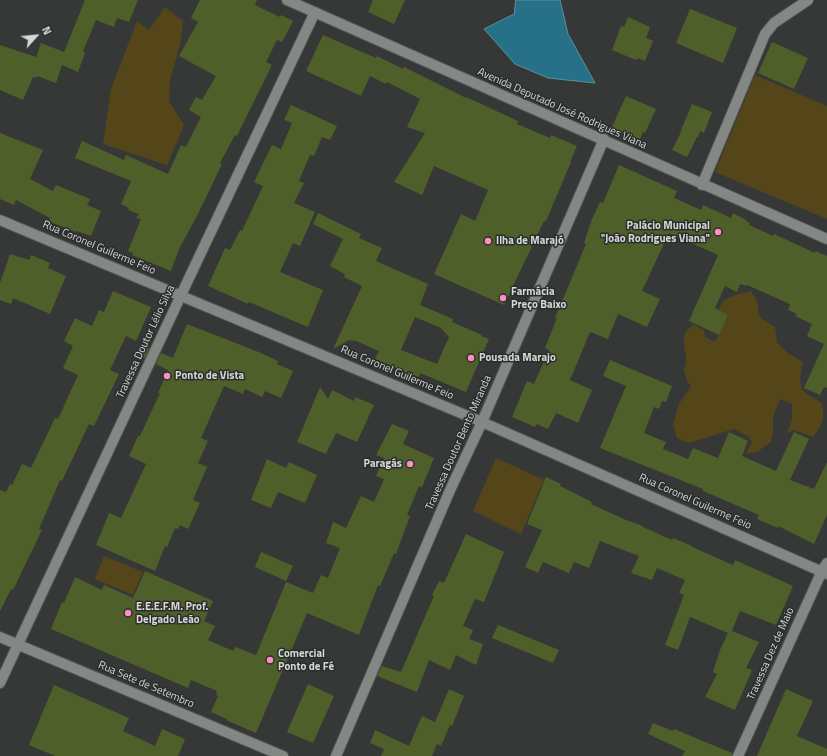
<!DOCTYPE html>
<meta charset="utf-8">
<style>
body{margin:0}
#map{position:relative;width:827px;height:756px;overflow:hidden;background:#353836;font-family:"Titillium Web",sans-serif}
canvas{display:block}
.north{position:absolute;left:16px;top:16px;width:40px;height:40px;-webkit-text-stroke:3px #2b2e2c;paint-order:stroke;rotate:63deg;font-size:11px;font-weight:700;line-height:16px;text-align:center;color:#d6d8d6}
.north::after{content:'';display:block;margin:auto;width:14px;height:18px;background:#d6d8d6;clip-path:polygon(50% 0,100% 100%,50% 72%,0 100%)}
</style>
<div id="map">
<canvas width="827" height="756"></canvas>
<div class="north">N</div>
</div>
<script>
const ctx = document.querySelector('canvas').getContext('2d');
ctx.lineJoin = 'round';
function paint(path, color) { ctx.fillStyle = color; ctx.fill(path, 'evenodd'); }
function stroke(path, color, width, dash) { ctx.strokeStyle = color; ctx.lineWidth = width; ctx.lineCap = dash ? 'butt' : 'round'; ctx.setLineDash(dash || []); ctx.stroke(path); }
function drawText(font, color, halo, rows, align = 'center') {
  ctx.font = font + ' "Titillium Web",sans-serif'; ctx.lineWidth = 3; ctx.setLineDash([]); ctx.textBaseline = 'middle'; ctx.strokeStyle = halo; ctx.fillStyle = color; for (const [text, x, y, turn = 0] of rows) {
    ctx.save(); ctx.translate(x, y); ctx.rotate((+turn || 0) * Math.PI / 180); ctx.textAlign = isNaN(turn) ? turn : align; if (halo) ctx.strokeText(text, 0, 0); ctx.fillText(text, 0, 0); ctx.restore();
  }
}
const green = new Path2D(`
 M165,7l18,14 -3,24 -10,35 -1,21 15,24 -17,40 -64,-21 8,-55 26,-68 12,9z
 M755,75l72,31v113l-112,-47z
 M751,291l6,11 2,12 3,5 13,8 2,16 11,10 15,9c-2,8 -5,21 0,28 4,6 13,8 18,13 6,11 -1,26 -8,34l-19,-7 -7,3 5,-14v-15l-12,-5 -7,18v15l-2,10 -14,10 -11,1 6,-11 -4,-6 -14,-7 -45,14 -12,-5 -4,-14 6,-20 12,-18 -4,-5 -3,-12c6,-13 -3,-23 1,-35 1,-3 6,-7 8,-10l11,6 1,7 10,5 13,-27 -10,-5 5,-9 12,-6z
 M496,458l48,22 -23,54 -48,-23z
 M104,556l39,16 -10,23 -38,-16z`);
const water = new Path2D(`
 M516,0h44l8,34 27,49 -47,-5 -33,-14 -31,-35 30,-15z`);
const building = new Path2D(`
 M85,0h53l-9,22 -12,-4 -3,9 -18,-7 -13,31 2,2 -7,19 -16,-7 -6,18 -19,-7 -1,2 -3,-1 -10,23 -23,-10v-45l36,12 5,-14 23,9z
 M200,0h57l-2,5 25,12 1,-2 12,6 -11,21 -5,-2 -11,22 6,3 -35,71 -2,-1 -15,28 2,1 -24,50 -19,35 -8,22 -39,-16 1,-2 -5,-2 13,-32 -5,-1 3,-4 -11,-4 1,-2 -8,-4 10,-23 -56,-23 7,-17 42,19 2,-5 42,19 13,-29 5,2 15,-30 -12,-7 7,-13 6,3 14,-24 -37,-20 19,-34 -7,-4z
 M373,0h32l-11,24 -26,-12z
 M690,9l47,19 -14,35 -47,-20z
 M628,17l22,10 -4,11 7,3 -8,20 -7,-3 -2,2 -24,-10 9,-24 3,1z
 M323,35l53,23 1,-2 26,13 1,-2 62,31v-1l52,24 -1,3 33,14 1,-3 26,11 -7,16h1l-25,59h-2l-40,84 -70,-31 27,-60 14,7 13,-31 -54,-24 -12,29 -28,-13 31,-49 -18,-6 13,-28 -33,-17 -1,2 -16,-8 -9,20 -55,-25z
 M772,42l36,16 -14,31 -36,-16z
 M626,96l30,13 -11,24 -2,-1 -4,9 -28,-12z
 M692,104l20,8 -8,21 -4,-2 -2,6h-1l-10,20 -15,-7 10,-20h-1z
 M291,105l46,21 -7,14 -8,-3 -8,19 -4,-1 -11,26 5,2 -10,20 21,9 -15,34 -7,-3 -13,29 43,18 -15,37 -59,-25 -1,2 -40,-18 17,-38 5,2 10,-20 2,1 21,-45 -9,-4 18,-37 9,4 11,-26 -8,-3z
 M0,133l43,17 -13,29 23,12 3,-6 34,14 -3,6 14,6 -10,25 -14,-5 -1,1 -28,-11 2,-3 -34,-18 -2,5 -14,-6z
 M619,165l58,26 -3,7 27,12 2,-5 28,13 2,-5 13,7v1l4,2 -1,2 24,11 1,-2 41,19v-2l12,5v132l-3,-1 -4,8 -16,-7 20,-44 -17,-8 5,-12 -17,-8 2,-2 -9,-4 2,-6 -43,-19 -1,1 -6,-2 -3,8 -12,-6 -10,22 13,7 -9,20 -30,-14 29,-66 -49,-22 -27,58 18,8 -13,28 -29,-13 -10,25 -18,-7 -20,48 22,10 -14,33 -22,-10 -8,16 -11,-5 -2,3 -23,-10 15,-36 7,3 15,-34 -4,-2 12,-30h-2l31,-74 -2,-1 8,-24 8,-17 3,1z
 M318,213l43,21 -2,4 23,10 -6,13 52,23 -8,21 33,14 -1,3 30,13 -1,1 8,3 -23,53 -46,-19 -1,4 -18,-6v-1l-26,-11 4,-8 -25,-11 -1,1 -4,-1 -16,9 29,-63 -18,-9 1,-3 -15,-8 13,-27 -30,-15zM415,317l26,11 8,9 -12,27 -36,-14z
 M10,254l19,6 2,-5 19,8 -2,5 18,8 -16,38 -37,-16 -2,6 -11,-4v-17z
 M113,291l38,16 -15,34 -10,-5 -16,34 9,4 -25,52 -5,-2 -27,57 -2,-1 -21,49 3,1 -29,60 -2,-1 -11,22v-121l6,2 4,-8 2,1 10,-21 9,4 24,-50 3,1 20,-44 -15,-7 10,-22 -9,-5 11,-23 17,8 7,-16 5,2z
 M187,324l74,29 17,8 -1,3 16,7 -12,27 -16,-7 -3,6 -17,-8 -2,5 -19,-8 -23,52 7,3 -10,22 9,4 -14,33 7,3 -12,26 -8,-4 -2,4 -3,-1 -8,19 -2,-1 -10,25 -59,-26 13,-32 12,5 25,-54 -17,-8 9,-20h2l20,-43h-2l10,-23 -12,-6 5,-11 12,5z
 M142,346l7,2 -4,10 -7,-3z
 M610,360l62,26 -6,16 -4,-1 -3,8 -5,-2 -10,26 22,9 -3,7 25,10 5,-11 25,10 11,-26 19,9 -6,15 34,15 18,-39 15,7 -19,41 24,9 13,-27v53l-13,29 -36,-18v2l-21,-9 2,-4 -56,-24v-2l-103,-41 26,-62 -23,-10z
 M320,387l8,12 4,-9 22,11 1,-4 19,8 -17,37 -21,-9 -10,21 -29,-12z
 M392,424l17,7 -6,13 31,14 -12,29 -3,-1 -12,29 3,1 -14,38 -2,-1 -14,33 -2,-1 -19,50 -52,-22 -51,120 -30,-13 1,-1 -16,-7 7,-16 -2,-1 1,-4 -26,-11 -3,8 -137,-59 11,-27 2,1 11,-26 27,13 2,-5 29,13 12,-27 68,30 -9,20 11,5 -7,14 25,11 2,-4 21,8 30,-73 27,11 8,-18 7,3 12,-30 -14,-5 7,-21 13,6 15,-32 13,6 10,-23 -8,-3 8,-18 -8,-3z
 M267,459l19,9 3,-6 28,13 -12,28 -27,-11 -7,16 -20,-8z
 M546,477l15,7 -1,2 32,16 -1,2 35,16 17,6v1l29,13 1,-2 19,8v1l41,18 2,-5 58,26 -17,39 -36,-14 -8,20 27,11 -13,26 6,2 -17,40 -30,-13 12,-23 -4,-2 7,-22 8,-17 -38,-16 -12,33 -13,-5 19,-50 -5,-2 6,-13 -28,-12 -5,12 -21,-7 8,-17 -39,-15 -11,27 -15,-6 -5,11 -26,-11 -5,11 -13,-6 17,-37 -15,-6z
 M466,534l38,18 -20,50 -9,-3 -12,27 10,4 -4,9 14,5 -7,21 -20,-10 -6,15 -21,-10 -12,32 -40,-16 5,-10 19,6 33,-76 -2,-1 7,-14 5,2z
 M261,552l32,14 -7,15 -31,-14z
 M498,625l61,25 -6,13 -61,-25z
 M308,684l26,12 -21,47 -26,-11z
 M54,685l75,33 -6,13 32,15 7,-17 23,10 -7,17h-123l-26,-11z
 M449,689l15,7 -12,30 -2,-1 -9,21 -4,-2 -5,12h-51l3,-7 -14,-6 5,-13 34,16 13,-30 13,6z
 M786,689l27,12 -16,35 30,13v7h-70z
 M653,723l20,8 1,-2 58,24v3h-50l3,-5 -37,-17z`);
const minor = new Path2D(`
 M287,0l540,239
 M702,185l63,-151 9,-11 34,-23
 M0,220l482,202 345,152
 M0,637l283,119
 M0,683l190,-407 125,-264
 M336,756l115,-268 31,-66 122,-283
 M738,756l84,-185 5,-8`);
const markers = [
 [718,232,4,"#fc8fc1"],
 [488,241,4,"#fc8fc1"],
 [503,298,4,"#fc8fc1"],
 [471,358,4,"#fc8fc1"],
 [167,376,4,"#fc8fc1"],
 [410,464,4,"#fc8fc1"],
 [128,613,4,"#fc8fc1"],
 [270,660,4,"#fc8fc1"]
];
const streetNames = [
 ["Avenida Deputado José Rodrigues Viana",562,109,24],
 ["Rua Coronel Guilerme Feio",99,248,23],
 ["Travessa Doutor Lélio Silva",146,342,-65],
 ["Rua Coronel Guilerme Feio",397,373,23],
 ["Travessa Doutor Bento Miranda",459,443,-66],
 ["Rua Coronel Guilerme Feio",695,502,24],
 ["Travessa Dez de Maio",771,654,-66],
 ["Rua Sete de Setembro",146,685,23]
];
const poiNames = [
 ["Palácio Municipal",710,226,"right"],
 ["\"João Rodrigues Viana\"",710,239,"right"],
 ["Ilha de Marajó",496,241],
 ["Farmácia",511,292],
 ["Preço Baixo",511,305],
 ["Pousada Marajo",479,358],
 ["Ponto de Vista",175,376],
 ["Paragás",402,464,"right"],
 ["E.E.E.F.M. Prof.",136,607],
 ["Delgado Leão",136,620],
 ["Comercial",278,654],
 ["Ponto de Fé",278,667]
];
paint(green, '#554619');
paint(water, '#267188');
stroke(water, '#5b909f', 1);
paint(building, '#4f5f29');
stroke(minor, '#545654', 12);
stroke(minor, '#848885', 10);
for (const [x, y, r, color] of markers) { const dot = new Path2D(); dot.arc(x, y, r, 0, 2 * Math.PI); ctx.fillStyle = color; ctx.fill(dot); stroke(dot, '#2b2e2c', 1.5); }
drawText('11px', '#d6d8d6', '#2b2e2c', streetNames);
drawText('bold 11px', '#d6d8d6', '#2b2e2c', poiNames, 'left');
</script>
